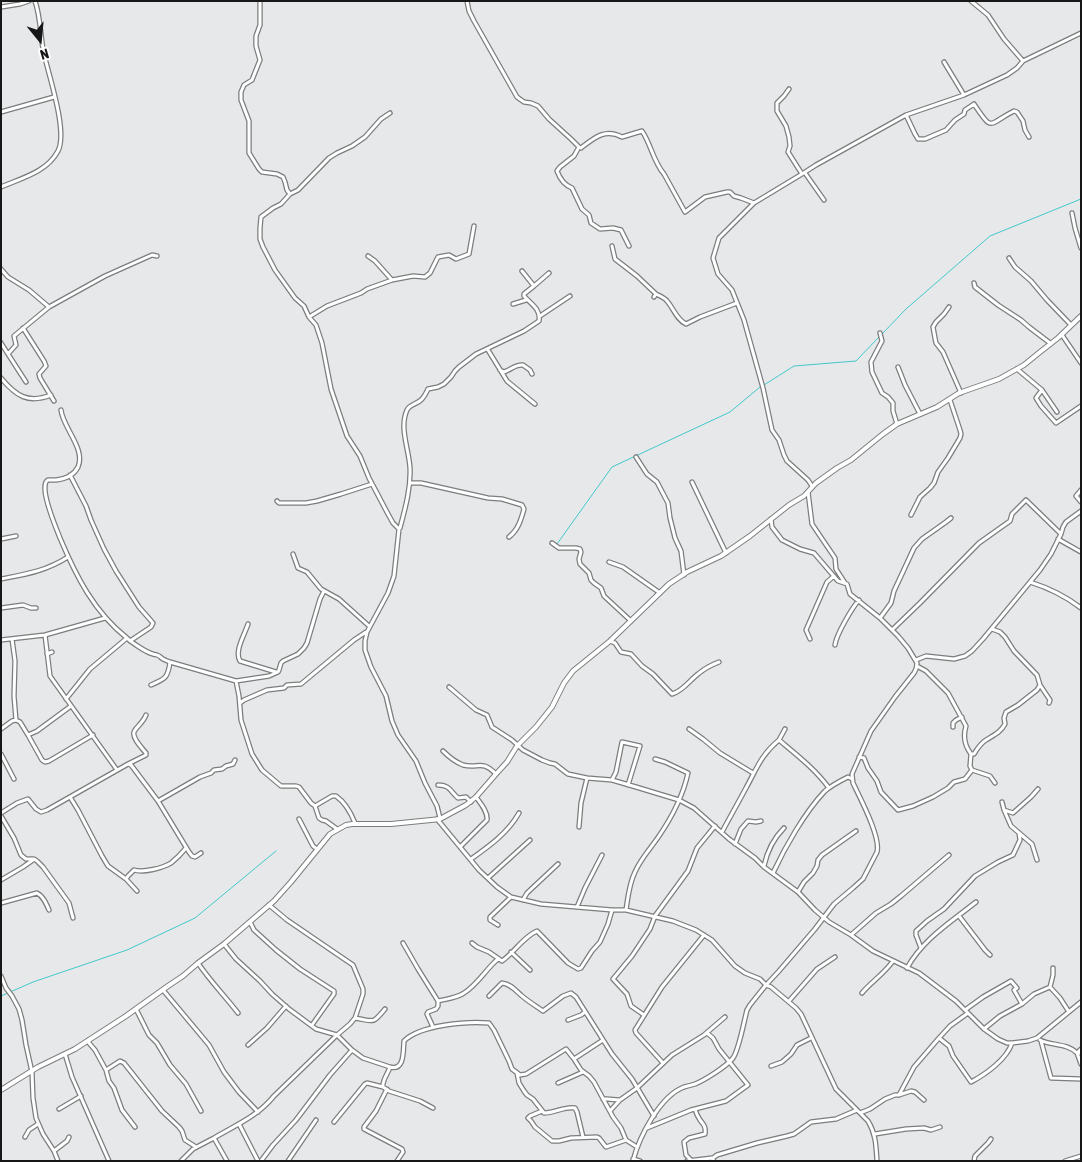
<!DOCTYPE html>
<style>
body{margin:0}
#map{position:relative;width:1082px;height:1162px;overflow:hidden;background:#e7e8e9;font-family:"Asap Condensed",sans-serif}
canvas{display:block}
.frame{position:absolute;inset:0;border:2px solid #171718;pointer-events:none}
.north{position:absolute;left:15px;top:15px;width:50px;height:50px;-webkit-text-stroke:4px #fff;paint-order:stroke;rotate:163deg;font-size:14px;font-weight:700;line-height:20px;text-align:center;color:#171718}
.north::after{content:'';display:block;margin:auto;width:18px;height:22px;background:#171718;clip-path:polygon(50% 0,100% 100%,50% 72%,0 100%)}
</style>
<div id="map">
<canvas width="1082" height="1162"></canvas>
<div class="frame"></div>
<div class="north">N</div>
</div>
<script>
const ctx = document.querySelector('canvas').getContext('2d');
ctx.lineJoin = 'round';
function stroke(path, color, width, dash) { ctx.strokeStyle = color; ctx.lineWidth = width; ctx.lineCap = dash ? 'butt' : 'round'; ctx.setLineDash(dash || []); ctx.stroke(path); }
const stream = new Path2D(`
 M882,334l24,-25 84,-73 91,-37
 M764,385l30,-19 62,-5 23,-24
 M557,544l55,-77 118,-55 30,-25
 M1,996l32,-14 94,-32 68,-32 81,-67`);
const minor = new Path2D(`
 M260,1v24l-4,11v10l4,14 -8,20 -8,5 -3,7v8l8,21v32l10,16 3,3 15,2 6,3 2,5 2,8 3,4
 M467,1l2,10 5,10 43,76 7,5 7,1 7,3 11,13 22,20 8,8
 M971,1l17,14 16,24 19,22
 M1,7l19,-3 9,-3
 M944,62l20,33
 M789,89l-5,7 -7,7v8l9,15 3,11 1,9 -2,6 14,22
 M1,112l53,-15
 M390,113l-9,6 -16,18 -13,9 -15,7 -8,5 -31,32 -8,4 -9,10 -8,4 -12,9 -1,11v11l3,8 12,23 20,28 9,8 5,11 7,8 6,18 9,46 16,47 13,20 9,22 19,36 5,9 6,6 -5,47 -6,17 -21,39 -2,9v9l6,17 15,29 6,25 6,14 18,26 9,22 12,23 3,12
 M906,115l9,19 3,5h7l21,-9 9,-10 9,-6 1,-4 9,-6c19,29 14,20 40,7l3,1 6,9 2,9 4,7
 M805,173l19,27
 M1,187c21,-9 46,-15 57,-36 10,-19 -9,-75 -14,-97 -4,-18 -3,-36 -9,-53
 M1072,213l3,15 6,20
 M612,246l3,13 22,17 19,18
 M629,246l-8,-16 -8,-2 -13,1 -9,-6 -2,-8 -7,-6 -10,-21c-8,-3 -12,-9 -15,-17l3,-4 14,-11 5,-9 2,1c13,-10 24,-20 41,-11l20,-6c9,13 11,30 22,43l21,38 20,-15 22,-5h3l4,4 7,2 13,5
 M368,256l7,5 17,19
 M1009,258l6,9 16,14 16,19 24,25
 M1,269l7,8 21,13 20,17 56,-31 47,-21 5,1
 M974,283l1,4 23,18 23,15 8,7 21,16
 M534,286l15,-13
 M654,297l2,-3c4,2 9,4 11,7 7,8 9,18 19,23l14,-7 37,-14
 M513,304l13,-4
 M949,307l-5,7 -8,8 -3,5 2,11 1,5 7,9 18,41
 M540,316l30,-20
 M309,317l18,-11 34,-13 6,-4 25,-9 21,-4 12,1 5,-4 8,-16 11,-2 7,4 13,-5 5,-28
 M23,328l21,33 2,5 -7,8 1,4 14,23
 M880,333l2,8 -11,21 1,10 10,21 6,4 5,6v8l4,13
 M1062,335l19,28
 M1,343l7,11 8,-9 -2,-9 35,-29
 M488,350l19,31 28,23
 M8,354l18,28
 M898,367l7,18 15,29
 M1017,369l25,21 -6,8 5,8 15,17 25,-17
 M500,370l4,2c7,-2 11,-8 19,-7l7,5 2,4
 M1,378c15,18 27,26 50,17
 M1042,390l15,22
 M61,410c2,18 25,39 17,57 -4,8 -13,12 -22,13 -1,0 -7,0 -8,0 -2,1 -3,4 -3,7 -1,13 10,38 15,51 16,38 34,74 67,100 4,4 20,15 26,16 1,1 2,0 4,1 3,1 3,2 6,4 2,1 4,2 7,3l66,19 3,15 2,24 11,34 10,16 19,16h15l3,1 12,16 4,3 4,12 3,2 4,1 11,8
 M636,457l11,17 10,8 11,21 2,15 5,20 6,13 3,24
 M70,475l16,31 5,14 13,29 12,22 23,36 14,16 -2,4 -21,14
 M692,482l34,71
 M410,483h11l67,15 14,1 20,6 2,4c-3,11 -6,21 -15,28
 M812,486l-4,-6 -21,-19 -3,-6 -5,-15 -7,-10 -9,-42 -19,-68 -12,-30 -14,-16 -5,-16 6,-20 35,-35 48,-29 14,-9 90,-50 58,-20 43,-20 10,-7 6,-7 58,-28
 M1081,490l-5,6 5,6
 M808,492l4,32 23,34 1,11 9,14
 M277,501l2,2h27l11,-2 24,-7 31,-10
 M911,515l9,-18 10,-9 4,-5 4,-11 10,-14 12,-20 1,-4 -1,-4 -10,-30
 M400,528c5,-19 11,-40 10,-60 -1,-19 -11,-40 -3,-58 3,-6 11,-6 15,-11 3,-3 4,-6 6,-10l10,-2 6,-3 7,-7 4,-6 4,-4 17,-13 48,-23 15,-10c2,-12 -8,-17 -15,-25v-2l10,-8 -12,-15
 M1,539l15,-3
 M1058,539l23,13
 M552,543l7,5h17l4,1 1,3 -2,7 1,5 9,9 2,7 3,3 7,5 3,8 27,25
 M293,554l5,14 9,4 14,17 18,10 30,27
 M609,562l14,5 37,26
 M1,579c26,-5 45,-8 67,-22
 M1030,582c19,6 34,13 51,26
 M1,608l22,-3 8,3h5
 M880,618l11,-15 3,-12 20,-43 8,-9 24,-17 5,-4
 M248,624c-3,10 -14,27 -8,37l36,11
 M992,629l8,3 5,5 9,14 23,24 3,10 10,15 -1,3
 M892,630l28,-27 59,-60 31,-22 2,-7 14,-14 35,34
 M45,635l5,41 67,94
 M12,639l3,22 -1,35 2,24
 M810,639l-4,-9 21,-48 7,-6
 M1,640l44,-5 60,-17
 M610,641l5,2 6,9 10,2 11,12 11,8 19,20c11,-3 17,-13 26,-20 6,-5 13,-9 21,-12
 M835,645c1,-10 17,-37 24,-45
 M47,654l5,-2
 M916,660l10,-4 28,3 11,-3 7,-5 11,-12 57,-69 11,-16 10,-20 2,-7 3,-5 15,-11
 M917,666l9,5 22,22 18,33c-3,10 -2,19 5,28
 M236,681l33,-5 9,-4 1,-2 2,-7 2,-2 15,-7 6,-6 3,-5 13,-44 4,-8
 M151,685c14,-6 17,-7 19,-23
 M449,687l27,23 11,5 5,12 20,13 11,10 19,10 8,3 5,1 9,7 4,3 19,4 25,2 24,7 43,13 15,8 35,31 26,19 9,9 34,25 17,18 14,12 22,13 22,16 46,22 8,6 29,22 28,28 14,10 9,4h5l16,-2 9,-3 44,-36
 M66,699l24,-30 37,-31
 M240,703l4,-3 23,-10 17,-2 3,-3 14,-1 53,-44 12,-8
 M953,727v-4l3,-3 6,-3
 M1,729l11,-8 4,-1 4,2 8,13 9,-4 34,-25
 M689,729l14,10 17,14 33,20
 M785,729l-6,11c18,15 36,29 50,48
 M28,735l14,25 3,2 4,-1 44,-26
 M443,751c6,6 12,11 20,14 16,4 18,-6 33,9
 M1,754l13,25
 M859,757l5,1 4,10 9,13 4,11 17,18 15,-4 20,-9 15,-9 6,-6 11,-3 7,-9
 M128,764l18,-9v-2c-4,-5 -14,-15 -12,-21 2,-5 9,-9 12,-17
 M612,780l4,-8 6,-30 18,4 -12,39
 M995,783l-5,-7 -18,-6 -2,-4 1,-12h3c3,-5 7,-11 12,-14 8,-5 15,-8 19,-16l-1,-6 2,-6 12,-7 19,-15 3,-5
 M438,785c12,0 12,6 20,13l8,-1 5,5
 M70,797l8,13 24,46 6,10 18,13 11,12
 M158,801l42,-24 11,-4 3,-3 8,-1 4,-3 7,-2 2,-4
 M1002,802l2,8 9,3 18,-16 7,-8
 M315,806l17,-10h4c10,7 15,17 19,27
 M1004,810l7,16 21,18 5,16
 M1,813l16,-10 11,-4 8,10 5,3 6,-2 81,-46 3,1 27,36 31,51 3,4 3,1 6,-4
 M1,816l13,22 7,17 5,4h8l3,2 6,6 26,36 4,15
 M299,819l14,27 4,3
 M437,819l42,51 18,17 14,10 30,7 71,6h14l47,11 23,9 16,10 23,26 10,7 15,6 6,6 5,2 25,21 5,6 35,75 32,32c8,13 8,25 9,40
 M579,827l2,-24 6,-25
 M722,832c8,-15 16,-29 24,-44 11,-20 15,-33 33,-48
 M735,844l6,-15 7,-8 8,1 5,-1
 M460,847l27,-27c1,-8 -6,-16 -11,-23
 M471,859c17,-12 37,-26 48,-46
 M764,866c3,-14 10,-28 20,-38
 M773,873c12,-26 32,-61 52,-82 7,-6 15,-10 23,-14l4,2
 M488,878l42,-38
 M126,879l2,-3 6,-6c9,3 29,-2 37,-7 5,-4 11,-10 15,-15
 M1,880l22,-13 10,-7
 M798,892l6,-10 9,-9 4,-7 1,-6 4,-5 34,-24
 M523,900l4,-7 31,-29
 M1,903l36,-10c6,3 9,10 12,17
 M577,907l8,-19 17,-33
 M626,910c2,-13 3,-26 9,-38 6,-14 16,-24 24,-36 13,-19 24,-40 29,-63l-23,-11 -10,-3
 M959,916l26,34 5,5
 M250,922l4,8 22,20 24,19 34,22v3l-22,31
 M498,925l-8,-5v-3l21,-20
 M851,935l25,-22 15,-9 10,-8 48,-41
 M403,943l15,26 20,32v5l-2,3 -8,3 -1,2 6,13
 M472,943l5,4 12,5 13,9c12,-8 21,-24 35,-30l31,32 10,6 3,-1 11,-17 8,-9 8,-18 4,-14
 M224,944l12,15 24,22 12,13 17,15 27,20 21,6 15,15 11,8 27,9c-2,7 -8,13 -7,20l6,4 31,10 13,7
 M921,948l-5,-13v-4l11,-10 17,-12 31,-33 23,-14 15,-7 7,-15 -1,-7
 M511,952l19,18
 M198,963c12,18 27,33 40,50
 M907,968c16,-29 44,-46 69,-66
 M1,976l5,12 6,8 7,13 3,11 4,25 6,27 1,26 3,20 7,16 11,17 4,10
 M1050,987l10,11 9,14
 M163,990l46,55 15,27 15,20 19,20
 M862,993c9,-11 22,-19 31,-32
 M489,996l13,-13c9,1 14,8 20,13 7,6 14,10 21,15l20,-15 8,-3 5,4 36,57 20,25 22,37
 M438,1001c8,-2 19,-3 26,-8 14,-9 22,-24 34,-34
 M789,1001l28,-32 18,-12
 M136,1009l13,26 8,8 13,22 16,19 15,27
 M965,1010l18,-13 28,-16 6,7 -3,2 8,14
 M968,1013l-18,13 -11,12 10,8 4,10 18,26c15,-8 36,-23 41,-39
 M644,1015l-13,-9 -4,-12 -14,-15 19,-23 18,-27 5,-13 33,-45 9,-23 18,-22
 M355,1018c19,3 17,7 30,-9
 M568,1020l13,-5 4,-3
 M984,1029l16,-13 22,-12 12,-10 16,-7 3,-12v-7
 M89,1040v3l6,7 11,20 3,11 5,7 8,22 13,17
 M1040,1040c12,6 27,3 37,13h4
 M1041,1041l10,37 30,1
 M248,1045l19,-17 19,-22
 M1081,1049l-4,4 4,11
 M65,1054l7,23 37,84
 M574,1059l29,-19
 M663,1063l-27,-30 -1,-3 27,-43 42,-52
 M771,1066l11,-4 9,-8 6,-9 14,-7
 M390,1067c15,4 13,-16 14,-26 16,-16 63,-20 85,-18l5,7 15,31 3,8 8,6 6,-1 40,-25 8,10 7,11 8,6 5,6 19,35 8,11 5,12 11,7
 M106,1070l14,-9 4,2 38,48 17,16 3,4 3,9 11,7
 M517,1073l2,10 5,8 3,4 6,4 11,14c11,0 21,-7 31,-5l2,4 6,25
 M558,1083l25,-11
 M387,1089l-11,22 -12,16v2l38,20 1,3 -6,9
 M899,1095l15,-28 25,-29
 M603,1099h4l12,1
 M59,1109l22,-13
 M542,1111l-12,5 -2,2 3,3 4,6 17,14h7l12,-3 26,-1 2,1 7,9 20,-7
 M610,1111l10,-11 17,-12 35,-33 32,-20 21,-18
 M860,1113l10,-4 15,-10 10,-4h4l12,-4 4,1 9,8
 M334,1122l31,-38 2,-1 16,4
 M239,1124l19,37
 M647,1128l44,-18 35,-9 22,-16 -29,-36 -6,-11 -6,-5
 M875,1134l31,-5 18,-1 7,2 9,-3
 M25,1137l4,-7 9,-6
 M214,1138c22,-13 44,-22 60,-42l63,-61 13,-11 5,-6 8,-24v-5l-10,-24 -66,-45 -18,-15
 M54,1151l13,-10 2,-4
 M713,1158l4,-3 40,-12 30,-7 7,-2 17,-12 25,-3 21,-9
 M633,1159l7,2
 M691,1160l-5,-5 -2,-13 5,-4 16,-4c1,-7 -1,-9 -5,-14 -2,-3 -4,-7 -5,-11
 M181,1161l12,-12 21,-11 13,23
 M261,1161l12,-16 23,-25 34,-45 22,-25
 M288,1161l28,-41
 M633,1161c6,-24 27,-65 51,-74 4,-1 8,-2 11,-3 10,-4 32,-18 38,-26 6,-8 11,-37 14,-48l3,-5 16,-20 13,-14 36,-42 19,-25 19,-16 10,-9 14,-27c4,-15 -17,-54 -24,-69l-1,-9 19,-43 24,-34 19,-24 2,-4 1,-6 -9,-15 -10,-12 -18,-18 -30,-24 -3,-10 -9,-3 -24,-28 -14,-4 -18,-9 -10,-13 -1,-8
 M687,1161l25,-3 2,3
 M974,1161l1,-5 13,-13 3,-4
 M1065,1161l16,-5`);
const tertiary = new Path2D(`
 M1,1090l37,-23 37,-18 51,-33 42,-30 15,-10 15,-13 26,-19 50,-43 17,-19 39,-48 16,-9 6,-1h39l40,-4 9,-1 26,-14 10,-8 20,-23 11,-12 10,-16 19,-19 16,-20 12,-24 9,-12 37,-30 59,-57 18,-12 34,-16 29,-20 39,-31 15,-9 12,-13 21,-15 14,-8 32,-26 14,-10 40,-17 22,-14 40,-14 25,-14 16,-13 18,-14 23,-22`);
stroke(stream, '#41c8cb', 1);
stroke(minor, '#7c7d7e', 5.5);
stroke(tertiary, '#7c7d7e', 6);
stroke(minor, '#fff', 3);
stroke(tertiary, '#fff', 4);
</script>
